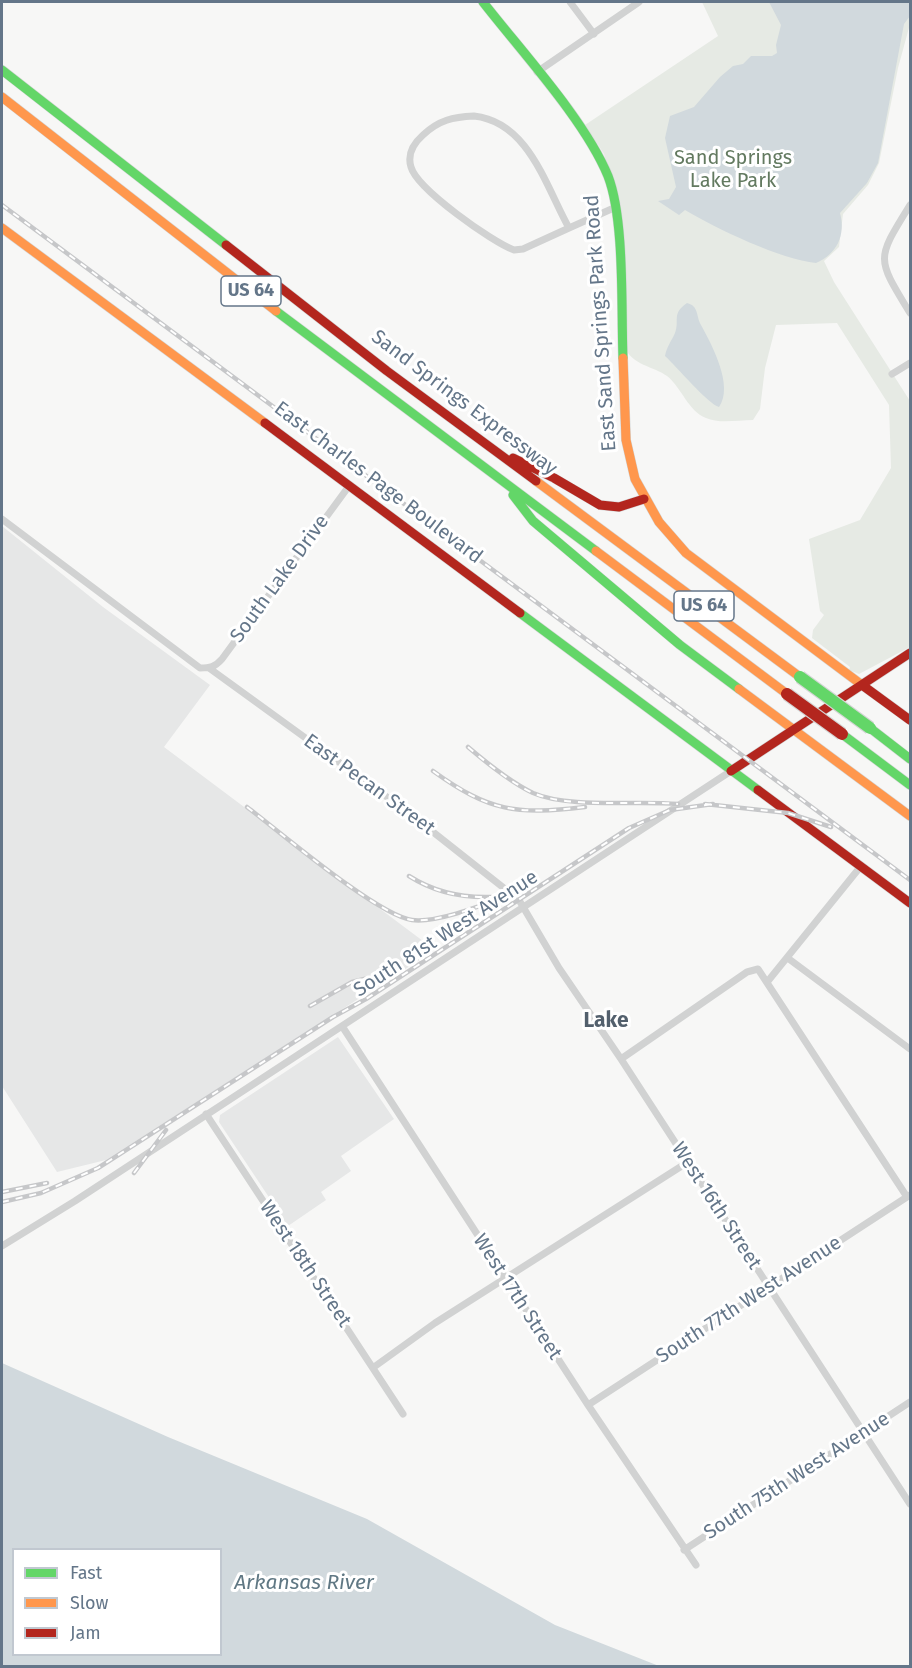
<!DOCTYPE html>
<style>
body{margin:0}
#map{position:relative;width:912px;height:1668px;overflow:hidden;background:#f7f7f6;font-family:"Fira Sans",sans-serif}
canvas{display:block}
.frame{position:absolute;inset:0;border:3px solid #647689;pointer-events:none}
.legend{position:absolute;left:12px;top:1548px;width:210px;height:108px;box-sizing:border-box;background:#fff;border:2px solid #c1c8d0;margin:0;padding:8px 10px;list-style:none;font-size:18px;color:#647689}
.legend li{display:flex;align-items:center;gap:12px;height:30px}
.legend b{width:30px;border:2px solid #c1c8d0}
</style>
<div id="map">
<canvas width="912" height="1668"></canvas>
<div class="frame"></div>
<ul class="legend">
<li><b style="height:8px;background:#63d668"></b>Fast</li>
<li><b style="height:8px;background:#ff974d"></b>Slow</li>
<li><b style="height:8px;background:#b3261e"></b>Jam</li>
</ul>
</div>
<script>
const ctx = document.querySelector('canvas').getContext('2d');
ctx.lineJoin = 'round';
function paint(path, color) { ctx.fillStyle = color; ctx.fill(path, 'evenodd'); }
function stroke(path, color, width, dash) { ctx.strokeStyle = color; ctx.lineWidth = width; ctx.lineCap = dash ? 'butt' : 'round'; ctx.setLineDash(dash || []); ctx.stroke(path); }
function drawText(font, color, halo, rows, align = 'center') {
  ctx.font = font + ' "Fira Sans",sans-serif'; ctx.lineWidth = 6; ctx.setLineDash([]); ctx.textBaseline = 'middle'; ctx.strokeStyle = halo; ctx.fillStyle = color; for (const [text, x, y, turn = 0] of rows) {
    ctx.save(); ctx.translate(x, y); ctx.rotate((+turn || 0) * Math.PI / 180); ctx.textAlign = isNaN(turn) ? turn : align; if (halo) ctx.strokeText(text, 0, 0); ctx.fillText(text, 0, 0); ctx.restore();
  }
}
const built = new Path2D(`
 M2,526l101,81 107,78 -46,62 271,203 -329,210 -49,12 -55,-86z
 M338,1037l56,82 -53,37 10,15 -30,21 5,8 -38,26 -69,-104 1,-7z`);
const green = new Path2D(`
 M702,2h208v22l-12,44 -19,95 -11,22 -25,29 -4,33 -15,14 10,21 76,119v246l-51,27 -10,-4 1,-3 -38,-29 1,-8 11,-15 -4,-4 -11,-72 51,-19 31,-52 -2,-63 -52,-82 -61,2 -11,43 -5,41 -7,11c-15,0 -34,4 -47,-2 -18,-7 -24,-30 -39,-42 -12,-9 -37,-12 -41,-28l-5,-138 -17,-56 -19,-29 133,-89z`);
const water = new Path2D(`
 M769,2h141v14l-6,8 -26,139 -11,20 -27,30c6,22 -3,41 -24,50 -34,-3 -101,-35 -131,-53l-6,5 -21,-14 11,-2 7,-12 -11,-49 5,-22 24,-9 26,-30 13,-11 10,-2 8,-8h21l5,-3 -1,-8 5,-20z
 M687,303c12,3 9,13 14,22 11,20 33,61 18,82 -11,-3 -42,-40 -54,-51 2,-10 6,-14 10,-23 5,-13 -4,-19 12,-30z
 M2,1363l166,74 199,82 188,106 104,41h-657zM14,1550h206v104h-206z`);
const street = new Path2D(`
 M570,2l24,32
 M537,72l102,-70
 M474,116c55,6 72,71 95,112l-46,21 -9,1c-22,-8 -97,-61 -103,-83 -4,-13 3,-24 12,-32 16,-15 30,-18 51,-19z
 M910,205c-34,55 -34,52 0,108
 M569,228l47,-21
 M892,374l18,-11
 M2,519l198,149c10,0 15,-1 22,-9l127,-173
 M209,668l200,145 110,87 40,68 62,91 289,445
 M789,959l121,90
 M768,981l93,-115
 M342,1026l246,379 108,160
 M621,1059l126,-87 11,-3 149,228
 M206,1114l197,300
 M2,1246l73,-45 656,-430
 M374,1367l61,-44 253,-161
 M588,1405l322,-210
 M684,1550l226,-148`);
const fast = new Path2D(`
 M483,2c38,49 102,118 125,174 17,44 13,133 15,182
 M2,70l224,175
 M276,311l320,240
 M513,495l20,26 147,124 59,44
 M520,613l238,177
 M870,728l40,31
 M842,734l68,51`);
const slow = new Path2D(`
 M2,97l274,214
 M2,228l263,195
 M623,358l3,82 9,39 24,43 27,31 176,132
 M536,481l264,196
 M596,551l191,143
 M739,689l171,127`);
const jam = new Path2D(`
 M226,245l161,126 149,110
 M265,423l255,190
 M513,458l41,20 46,27 19,2 25,-8
 M862,685l48,35
 M731,771l179,-118
 M758,790l152,113`);
const rail = new Path2D(`
 M2,205l908,675
 M468,747c20,17 42,35 65,46 37,16 103,7 145,11
 M433,771c57,41 83,44 152,36
 M705,804l83,9 43,14
 M247,807c33,25 130,108 165,113 28,4 88,-22 115,-31
 M409,876c25,16 52,22 82,21
 M310,1006l42,-24 49,-12
 M134,1173l32,-43
 M2,1192l45,-9
 M2,1202l39,-9 57,-25 235,-151 33,-18 263,-171 41,-18 43,-6`);
const fastBridge = new Path2D(`
 M800,677l70,51`);
const jamBridge = new Path2D(`
 M787,694l55,40`);
const shields = [
 [251,291,60],
 [704,606,60]
];
const shieldNames = [
 ["US 64",251,291],
 ["US 64",704,606]
];
const parkNames = [
 ["Sand Springs",733,158],
 ["Lake Park",733,181]
];
const streetNames = [
 ["East Sand Springs Park Road",601,323,-94],
 ["Sand Springs Expressway",464,403,37],
 ["East Charles Page Boulevard",378,483,37],
 ["South Lake Drive",280,579,-54],
 ["East Pecan Street",369,785,36],
 ["South 81st West Avenue",446,934,-33],
 ["West 16th Street",716,1206,57],
 ["West 18th Street",305,1264,56],
 ["West 17th Street",517,1297,57],
 ["South 77th West Avenue",749,1300,-33],
 ["South 75th West Avenue",797,1476,-33]
];
const neighbourhoodNames = [
 ["Lake",606,1021]
];
const waterNames = [
 ["Arkansas River",304,1583]
];
paint(built, '#e6e7e7');
paint(green, '#e6eae4');
paint(water, '#d1d9dd');
stroke(fast, '#d2d4d5', 10);
stroke(slow, '#d2d4d5', 10);
stroke(jam, '#d2d4d5', 10);
stroke(street, '#d1d2d2', 7);
stroke(fast, '#63d668', 9);
stroke(slow, '#ff974d', 9);
stroke(jam, '#b3261e', 9);
stroke(rail, '#c6c7c9', 4.5);
stroke(rail, '#fff', 2, [7]);
stroke(fastBridge, '#d4d5d5', 14, []);
stroke(jamBridge, '#d4d5d5', 14, []);
stroke(fastBridge, '#63d668', 12);
stroke(jamBridge, '#b3261e', 12);
for (const [x, y, w] of shields) { const box = new Path2D(); box.roundRect(x - w / 2, y - 15, w, 30, 4.5); ctx.fillStyle = '#fff'; ctx.fill(box); stroke(box, '#647689', 1.5); }
drawText('bold 18px', '#647689', null, shieldNames);
drawText('20px', '#637a60', '#fff', parkNames);
drawText('20px', '#647689', '#fff', streetNames);
drawText('bold 21px', '#53606d', '#fff', neighbourhoodNames);
drawText('italic 21px', '#607884', '#fff', waterNames);
</script>
